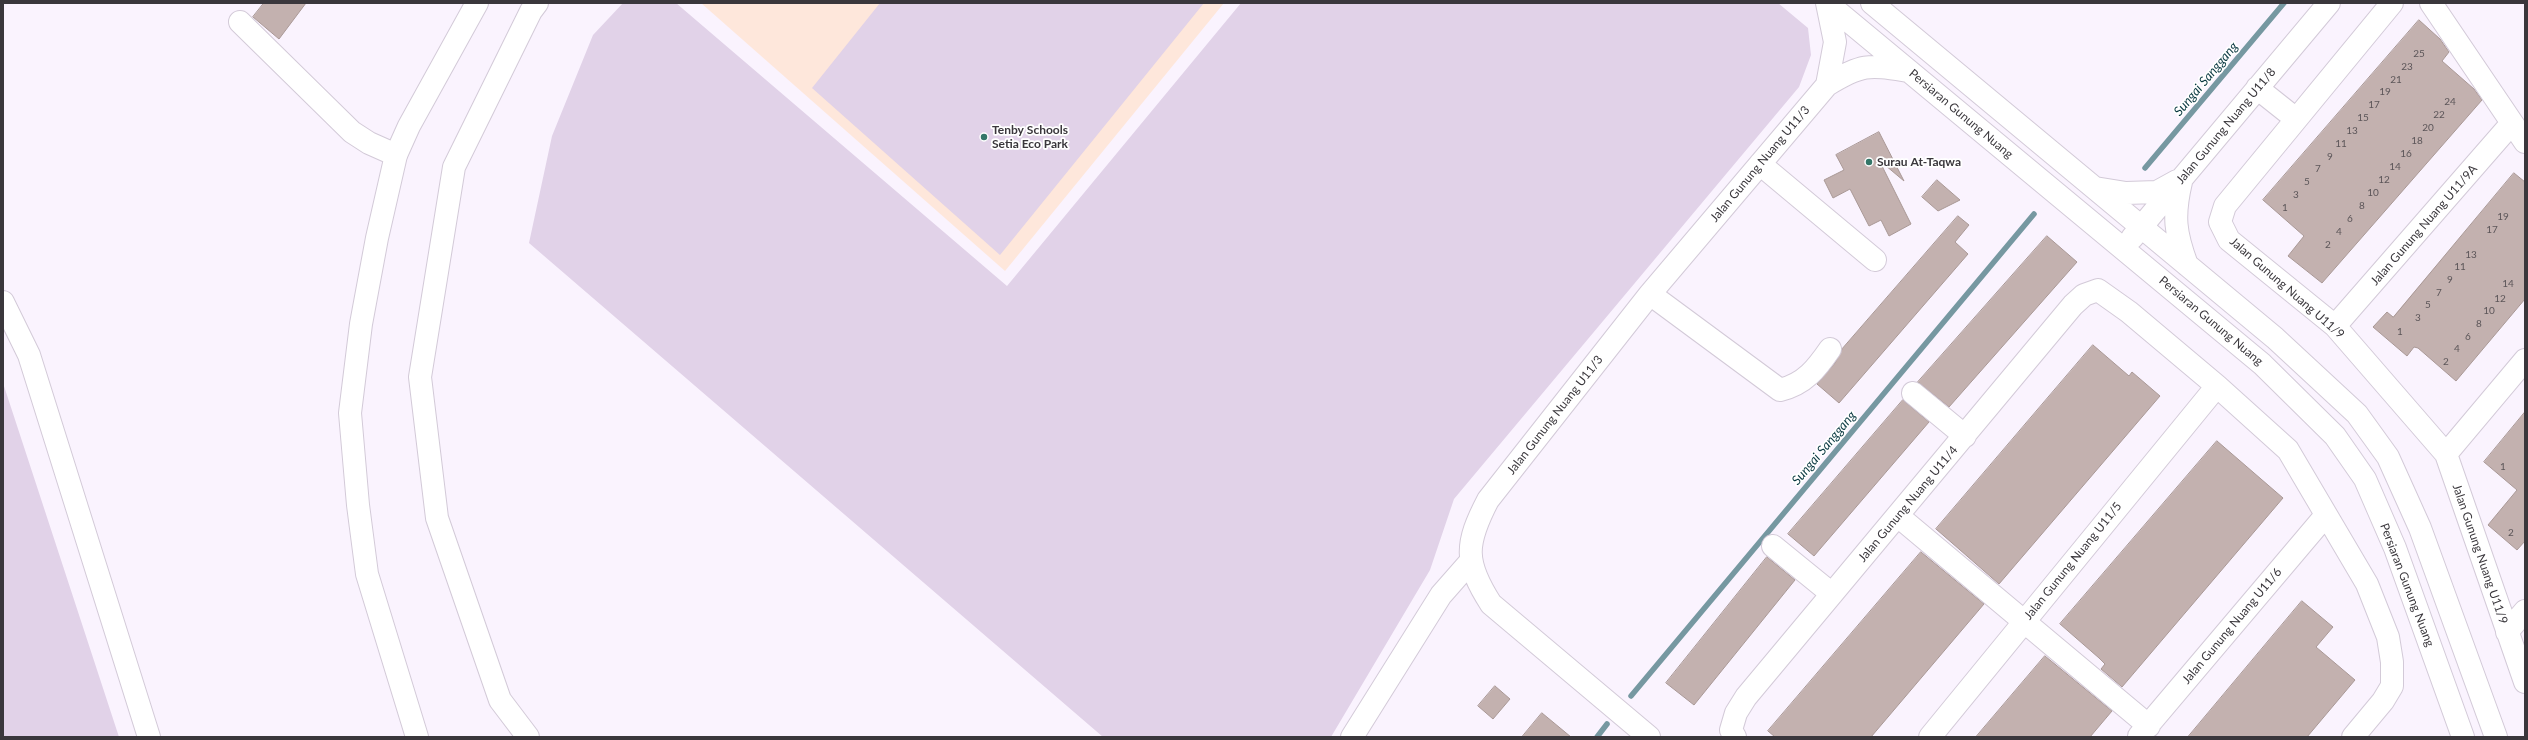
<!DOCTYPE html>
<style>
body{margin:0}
#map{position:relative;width:2528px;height:740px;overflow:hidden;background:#faf3fe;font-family:Lato,sans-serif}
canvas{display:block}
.frame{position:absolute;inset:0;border:4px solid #3a373c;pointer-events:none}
</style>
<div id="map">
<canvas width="2528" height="740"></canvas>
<div class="frame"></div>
</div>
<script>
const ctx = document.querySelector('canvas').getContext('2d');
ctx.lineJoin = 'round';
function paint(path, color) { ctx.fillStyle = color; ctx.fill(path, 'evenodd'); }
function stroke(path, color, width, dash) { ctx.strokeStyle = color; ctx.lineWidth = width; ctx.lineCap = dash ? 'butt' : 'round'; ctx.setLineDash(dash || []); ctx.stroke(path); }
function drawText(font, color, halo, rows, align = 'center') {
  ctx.font = font + ' Lato,sans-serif'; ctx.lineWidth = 3.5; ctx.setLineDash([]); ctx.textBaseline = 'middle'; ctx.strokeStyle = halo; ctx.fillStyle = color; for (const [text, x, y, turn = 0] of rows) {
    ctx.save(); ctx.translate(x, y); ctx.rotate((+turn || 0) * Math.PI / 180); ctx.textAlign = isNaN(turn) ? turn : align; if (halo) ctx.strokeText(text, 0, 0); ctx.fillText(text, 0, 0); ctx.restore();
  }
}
const education = new Path2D(`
 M701,3h523l-219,268z`);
const green = new Path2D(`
 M623,3h53l331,283 234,-283h537l30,25 3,27 -12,32 -345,412 -24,71 -99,167h-228l-574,-494 23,-107 41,-101z
 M880,3h324l-204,252 -188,-167z
 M3,383l116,354h-116z`);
const stream = new Path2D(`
 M2145,168l139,-165
 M1631,696l403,-482
 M1597,737l10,-13`);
const building = new Path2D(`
 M264,3h42l-27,36 -26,-22z
 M2419,20l21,19 9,13 -7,9 32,28 8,11 -160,183 -34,-27 16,-20 -41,-36z
 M1879,132l25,49 -25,-21 32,64 -22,12 -8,-16 -12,6 -19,-37 -17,9 -9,-18 20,-10 -8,-15z
 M2514,173l11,9v117l-69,82 -38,-33 -4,-1 -7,9 -34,-29 14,-15 6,5z
 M1937,180l23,20 -22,11 -16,-14z
 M1958,216l11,9 -14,17 13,12 -129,149 -22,-19 18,-21 7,-14z
 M2047,236l30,26 -128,145 -31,-25z
 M2093,345l36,31 3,-4 28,24 -161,188 -63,-55z
 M1903,400l26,22 -115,134 -26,-22z
 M2525,412v129l-8,9 -29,-25 29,-35 -33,-28z
 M2217,441l66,57 -161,189 -21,-18 4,-5 -6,-6 -39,-34z
 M1921,552l63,52 -113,133h-96l-7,-6z
 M1767,557l28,23 -101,125 -28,-22z
 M2302,601l31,26 -17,20 39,33 -48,57h-119z
 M2045,656l67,55 -22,26h-114z
 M1495,686l15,13 -17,20 -15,-13z
 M1542,713l29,24h-49z`);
const minor = new Path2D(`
 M1827,3l435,361 73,72 30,43 30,69 68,189
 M1827,3l8,39 -8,43
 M1872,3l403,335 82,76 31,43 32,71 76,209
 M2392,3l-167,203 -5,16 9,18 106,86 111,128 79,228
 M2431,3l94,139
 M240,22l112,110 17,11 27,12
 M2257,88l39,31
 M1760,164l115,96
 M2181,182c-8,34 -6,51 6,83
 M2095,188l31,5 31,-1 20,-11
 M2132,238l197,-235
 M1650,294l130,96c25,-6 37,-22 50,-41
 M3,302l26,53 120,382
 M2335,326l177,-203
 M1913,393l52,43
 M2446,454l79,-94
 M1898,516l251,210
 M1773,546l59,48
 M2507,632l18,-21
 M2139,736l187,-221
 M1352,737l89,-142 29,-33
 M1649,737l-158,-133c-27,-42 -26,-60 -3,-104l162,-206 177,-209c36,-22 42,-20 82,-14
 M1735,737l-4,-7 5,-17 10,-16 327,-392 11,-10 14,-5 31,22 88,74 71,64 79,134 21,53 4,25v24l-9,15 -30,36
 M1930,737l287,-351`);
const highway = new Path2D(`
 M417,737l-50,-163 -9,-69 -8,-92 11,-89 16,-86 19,-83 13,-29 68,-123
 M528,737l-28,-37 -63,-182 -17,-141 34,-210 77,-156 6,-8`);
const markers = [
 [984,137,4,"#337668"],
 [1869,162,4,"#337668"]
];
const numberNames = [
 ["25",2419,54],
 ["23",2407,67],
 ["21",2396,80],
 ["19",2385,92],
 ["24",2450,102],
 ["17",2374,105],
 ["22",2439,115],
 ["15",2363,118],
 ["20",2428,128],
 ["13",2352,131],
 ["18",2417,141],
 ["11",2341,144],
 ["16",2406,154],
 ["9",2330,157],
 ["14",2395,167],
 ["7",2318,169],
 ["12",2384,180],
 ["5",2307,182],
 ["10",2373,193],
 ["3",2296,195],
 ["8",2362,206],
 ["1",2285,208],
 ["19",2503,217],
 ["6",2350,219],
 ["17",2492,230],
 ["4",2339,232],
 ["2",2328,245],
 ["13",2471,255],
 ["11",2460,267],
 ["9",2450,280],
 ["14",2508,284],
 ["7",2439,293],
 ["12",2500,299],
 ["5",2428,305],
 ["10",2489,311],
 ["3",2418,318],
 ["8",2479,324],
 ["1",2400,332],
 ["6",2468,337],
 ["4",2457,349],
 ["2",2446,362],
 ["1",2503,467],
 ["2",2511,533]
];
const streetNames = [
 ["Persiaran Gunung Nuang",1961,114,40],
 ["Jalan Gunung Nuang U11/8",2226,126,-50],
 ["Jalan Gunung Nuang U11/3",1760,164,-50],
 ["Jalan Gunung Nuang U11/9A",2424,225,-49],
 ["Jalan Gunung Nuang U11/9",2287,288,41],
 ["Persiaran Gunung Nuang",2211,321,40],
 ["Jalan Gunung Nuang U11/3",1555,415,-52],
 ["Jalan Gunung Nuang U11/4",1908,504,-50],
 ["Jalan Gunung Nuang U11/9",2480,554,71],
 ["Jalan Gunung Nuang U11/5",2073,561,-51],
 ["Persiaran Gunung Nuang",2407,585,69],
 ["Jalan Gunung Nuang U11/6",2232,626,-50]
];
const poiNames = [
 ["Tenby Schools",992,130],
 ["Setia Eco Park",992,144],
 ["Surau At-Taqwa",1877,162]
];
const waterNames = [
 ["Sungai Sanggang",2206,79,-50],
 ["Sungai Sanggang",1824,448,-50]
];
paint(education, '#fee7db');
paint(green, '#e1d2e8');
stroke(stream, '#7698a1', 5.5);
paint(building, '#c3b1af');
stroke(building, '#a99896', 1);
stroke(minor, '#d3cad8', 24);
stroke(highway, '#d3cad8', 24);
stroke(minor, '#fff', 22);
stroke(highway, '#fff', 22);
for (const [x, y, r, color] of markers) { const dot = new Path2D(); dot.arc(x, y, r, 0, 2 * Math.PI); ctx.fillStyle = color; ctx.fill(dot); stroke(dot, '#fff', 1.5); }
drawText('10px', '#5c5659', null, numberNames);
drawText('12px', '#3a373c', '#fff', streetNames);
drawText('bold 12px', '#3a373c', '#fff', poiNames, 'left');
drawText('italic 13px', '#093840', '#fff', waterNames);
</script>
